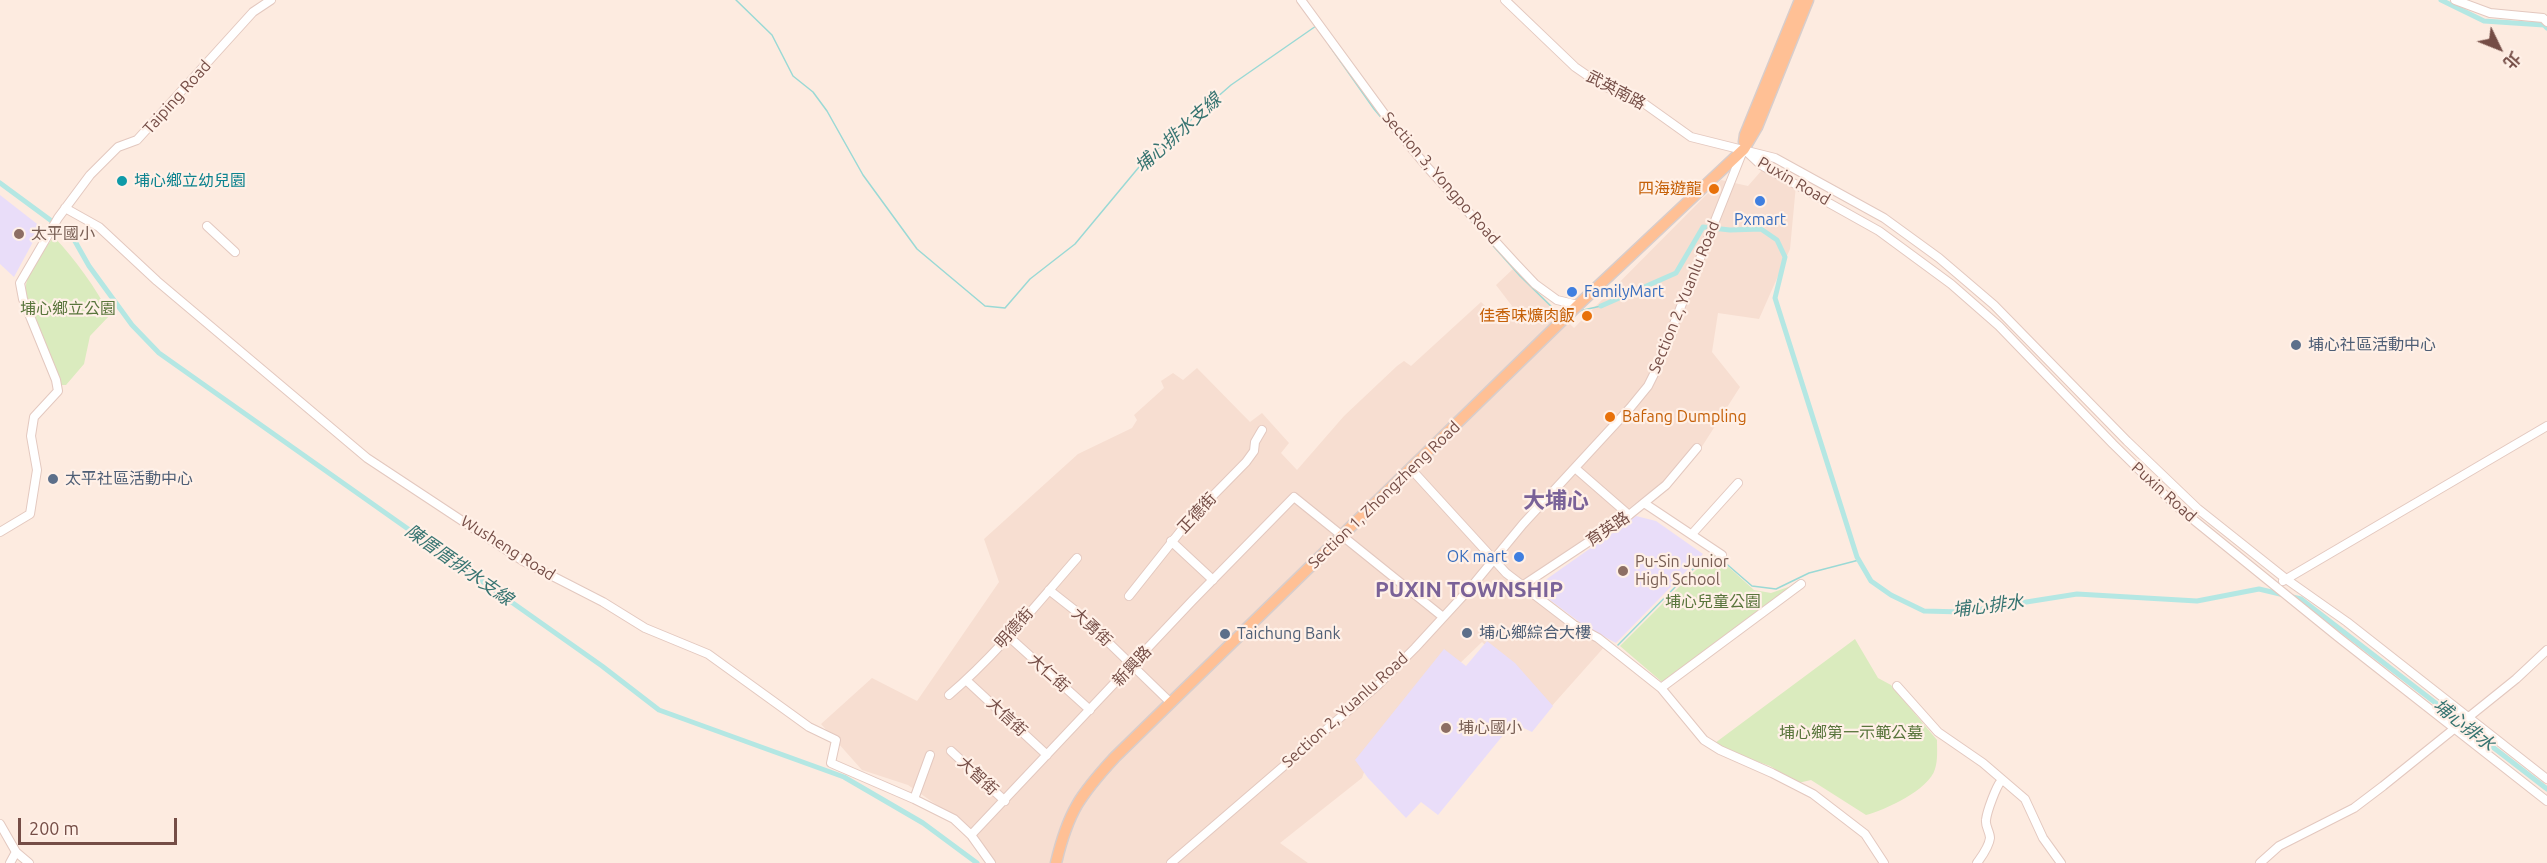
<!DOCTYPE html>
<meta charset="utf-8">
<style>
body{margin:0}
#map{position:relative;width:2547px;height:863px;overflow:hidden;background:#fdebe0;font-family:Ubuntu,"Noto Sans TC",sans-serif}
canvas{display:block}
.north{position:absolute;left:2469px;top:18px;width:60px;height:60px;-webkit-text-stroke:4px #fff0e7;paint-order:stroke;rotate:133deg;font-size:16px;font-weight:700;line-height:24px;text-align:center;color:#754d46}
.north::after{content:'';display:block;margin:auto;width:21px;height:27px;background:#754d46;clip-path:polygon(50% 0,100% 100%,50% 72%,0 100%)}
.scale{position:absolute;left:18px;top:818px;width:159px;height:27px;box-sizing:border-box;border:3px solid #754d46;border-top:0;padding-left:8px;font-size:18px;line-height:21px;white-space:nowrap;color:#754d46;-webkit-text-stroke:4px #fff0e7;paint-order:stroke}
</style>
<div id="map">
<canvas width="2547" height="863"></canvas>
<div class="north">北</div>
<div class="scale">200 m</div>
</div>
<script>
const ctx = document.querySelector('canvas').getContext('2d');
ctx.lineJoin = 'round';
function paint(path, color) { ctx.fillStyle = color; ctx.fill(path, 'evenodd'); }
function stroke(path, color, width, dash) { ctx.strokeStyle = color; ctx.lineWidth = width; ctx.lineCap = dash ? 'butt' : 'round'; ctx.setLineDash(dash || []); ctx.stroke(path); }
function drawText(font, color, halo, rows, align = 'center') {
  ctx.font = font + ' Ubuntu,"Noto Sans TC",sans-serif'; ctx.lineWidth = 4.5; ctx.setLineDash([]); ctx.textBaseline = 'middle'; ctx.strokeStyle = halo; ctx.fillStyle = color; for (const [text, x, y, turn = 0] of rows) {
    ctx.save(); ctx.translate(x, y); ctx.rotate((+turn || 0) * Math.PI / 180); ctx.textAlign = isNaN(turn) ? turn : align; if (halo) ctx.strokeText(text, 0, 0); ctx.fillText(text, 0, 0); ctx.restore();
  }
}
const residential = new Path2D(`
 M1762,170l34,15 -6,64 -31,70 -41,-6 -6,39 28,35 -46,72 -166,125 78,61 -56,63 -68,-66 -109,105 -11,31 -82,65 28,20h-314l-24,-35 -62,-43 -46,-15 -41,-46 51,-46 45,23 82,-119 -15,-43 94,-85 54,-26 5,-8 -3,-5 30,-27 -3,-7 12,-8 10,7 14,-12 53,54 12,-9 27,30 -8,10 16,17 47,-54 53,-50 7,-5 7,5 70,-64 19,18 12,-14 -16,-21 18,-17 60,60 147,-148 27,6z`);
const education = new Path2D(`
 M0,195l41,32 -27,50 -14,-13z
 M1636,516l20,5 47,33 -87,89 -30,-16 -52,-39z
 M1487,641l28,22 38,43 -21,26 -19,-9 -75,92 -17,-13 -15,16 -38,-40 -13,-18 89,-111 22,17z`);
const green = new Path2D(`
 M54,237c22,23 41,50 56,78l-20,21 -6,28 -18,21h-5l-2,-9 -33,-79c-4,-21 15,-44 28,-60z
 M1713,553l41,37 17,3 23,-8 -132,97 -42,-36z
 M1855,639l23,39 13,7 46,55c0,9 1,20 -2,29 -6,21 -50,41 -69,46l-55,-35 -13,3 -28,-17 -45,-16 -10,-7z`);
const stream = new Path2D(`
 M736,0l36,35 21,41 20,16 14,19 36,64 54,74 68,57 20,2 25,-29 45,-35 69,-83 87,-76 85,-59
 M1329,45l45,64 51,61
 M1430,175l90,101 40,39 2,-1
 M1579,311l22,-5
 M1618,645l75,-76 17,-10 12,1 30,26 24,3 33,-16 50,-13`);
const canal = new Path2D(`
 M2441,0l43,21 60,4 3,3
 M0,183l72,53 17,30 43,59 27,28 443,313 57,44 185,67 79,46 54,40
 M1601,306l75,-33 27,-46 27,3 31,-1 16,11 8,17 -10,41 82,259 14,24 20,14 33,16 39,1 114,-18 120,7 62,-12 42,10 246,190`);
const minor = new Path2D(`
 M1301,0l93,127 34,41 88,96 19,20 22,16 21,5
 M1505,0l70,67 26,18 41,17 49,35 84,21 109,60 55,40 55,47 133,136 71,68 88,70 61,43 200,157
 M2455,0l35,13 53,5 4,4
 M1745,150l16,15 118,66 72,53 48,42 114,118 61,60 164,133 209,164
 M65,208l34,19 58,54 210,177 156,103 80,41 42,26 63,26 101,73 27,13 -5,23 83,36 40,20 17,16 20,28
 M207,226l28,26
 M1575,468l54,47
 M1411,469l95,104 68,52 24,13 63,50 43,52 16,10 52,23 41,21 52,40 19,29
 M1644,503l78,52
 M0,532l30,-18 7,-44 -6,-34 3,-19 24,-26 -2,-11 -33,-81 -3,-16 38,-65 32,-43 28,-28 19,-7 116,-128 18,-12
 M1692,534l46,-51
 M1171,541l42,39
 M2283,581l264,-155
 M1522,586l107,-71 37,-30 31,-37
 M1049,590l28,22 94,91
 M1129,596l62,-78 55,-56 8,-11 1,-9 7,-12
 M1008,636l82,74
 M966,680l81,75
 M1897,686l41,46 45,31 42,36 18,39 18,25
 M1661,688l140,-104
 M949,695c47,-40 87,-90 128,-137
 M951,751l54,50
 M914,799l16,-44
 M0,824l16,28 13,11
 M971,835l221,-234 102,-104 149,120
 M10,863l6,-11
 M1171,863l207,-178 37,-37 57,-62 51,-62 107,-116 18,-22 6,-12 88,-221
 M1977,863c5,-7 12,-16 13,-25 0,-6 -5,-12 -4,-18 1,-9 10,-33 15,-39
 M2260,863l19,-17 75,-38 29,-22 133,-107 31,-29`);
const major = new Path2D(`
 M1744,142l1,-7 55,-135
 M1056,863c12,-51 24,-68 59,-106l463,-452 166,-156 13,-22 51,-127`);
const markers = [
 [122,181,6,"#0f9aa8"],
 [1714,189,6,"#e8710a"],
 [1760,201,6,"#3f7fe0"],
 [19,234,6,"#8d6e63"],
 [1572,292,6,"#3f7fe0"],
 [1587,316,6,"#e8710a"],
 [2296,345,6,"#5c6f8a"],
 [1610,417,6,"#e8710a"],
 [53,479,6,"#5c6f8a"],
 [1519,557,6,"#3f7fe0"],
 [1623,571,6,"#8d6e63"],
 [1467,633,6,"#5c6f8a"],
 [1225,634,6,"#5c6f8a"],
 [1446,728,6,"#8d6e63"]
];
const streetNames = [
 ["武英南路",1616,90,28],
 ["Taiping Road",177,97,-48],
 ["Section 3, Yongpo Road",1441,178,49],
 ["Puxin Road",1794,181,30],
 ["Section 2, Yuanlu Road",1684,297,-68],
 ["Puxin Road",2164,492,42],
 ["Section 1, Zhongzheng Road",1384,495,-44],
 ["正德街",1197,513,-47],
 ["育英路",1608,529,-34],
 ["Wusheng Road",508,548,32],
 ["大勇街",1092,627,43],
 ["明德街",1014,628,-48],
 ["新興路",1132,666,-47],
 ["大仁街",1049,673,42],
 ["Section 2, Yuanlu Road",1345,710,-42],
 ["大信街",1007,717,43],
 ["大智街",978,776,43]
];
const cultureNames = [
 ["埔心鄉立幼兒園",134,181]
];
const foodNames = [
 ["四海遊龍",1702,189],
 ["佳香味爌肉飯",1575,316],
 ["Bafang Dumpling",1622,417,"left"]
];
const shopNames = [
 ["Pxmart",1760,220],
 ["FamilyMart",1584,292,"left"],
 ["OK mart",1507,557,"right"]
];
const educationNames = [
 ["太平國小",31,234],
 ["Pu-Sin Junior",1635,562],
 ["High School",1635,580],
 ["埔心國小",1458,728]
];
const parkNames = [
 ["埔心鄉立公園",68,309],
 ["埔心兒童公園",1713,602],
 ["埔心鄉第一示範公墓",1851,733]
];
const serviceNames = [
 ["埔心社區活動中心",2308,345],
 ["太平社區活動中心",65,479],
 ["埔心鄉綜合大樓",1479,633],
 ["Taichung Bank",1237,634]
];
const waterNames = [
 ["埔心排水支線",1178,133,-42],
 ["陳厝厝排水支線",459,565,35],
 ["埔心排水",1988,606,-7],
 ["埔心排水",2464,725,38]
];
const districtNames = [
 ["大埔心",1556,501],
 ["PUXIN TOWNSHIP",1469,590]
];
paint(residential, '#f7ded1');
paint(education, '#e9ddf9');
paint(green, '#daebbe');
stroke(stream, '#9ad9d5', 1.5);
stroke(canal, '#b4e7e3', 5);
stroke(minor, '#e3c8bf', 10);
stroke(major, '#d8cdcb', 13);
stroke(minor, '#fff', 8);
stroke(major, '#ffc095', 10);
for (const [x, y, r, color] of markers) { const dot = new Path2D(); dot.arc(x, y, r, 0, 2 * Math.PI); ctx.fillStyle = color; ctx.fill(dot); stroke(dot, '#fff0e7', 2); }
drawText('16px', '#754d46', '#fff0e7', streetNames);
drawText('16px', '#0d838f', '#fff0e7', cultureNames, 'left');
drawText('16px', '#c56008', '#fff0e7', foodNames, 'right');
drawText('16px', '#366cbe', '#fff0e7', shopNames);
drawText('16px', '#785e54', '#fff0e7', educationNames, 'left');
drawText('16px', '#59753c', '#fff0e7', parkNames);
drawText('16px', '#4e5e75', '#fff0e7', serviceNames, 'left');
drawText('italic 18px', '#377471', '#fff0e7', waterNames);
drawText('bold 22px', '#7a6298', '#fff0e7', districtNames);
</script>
